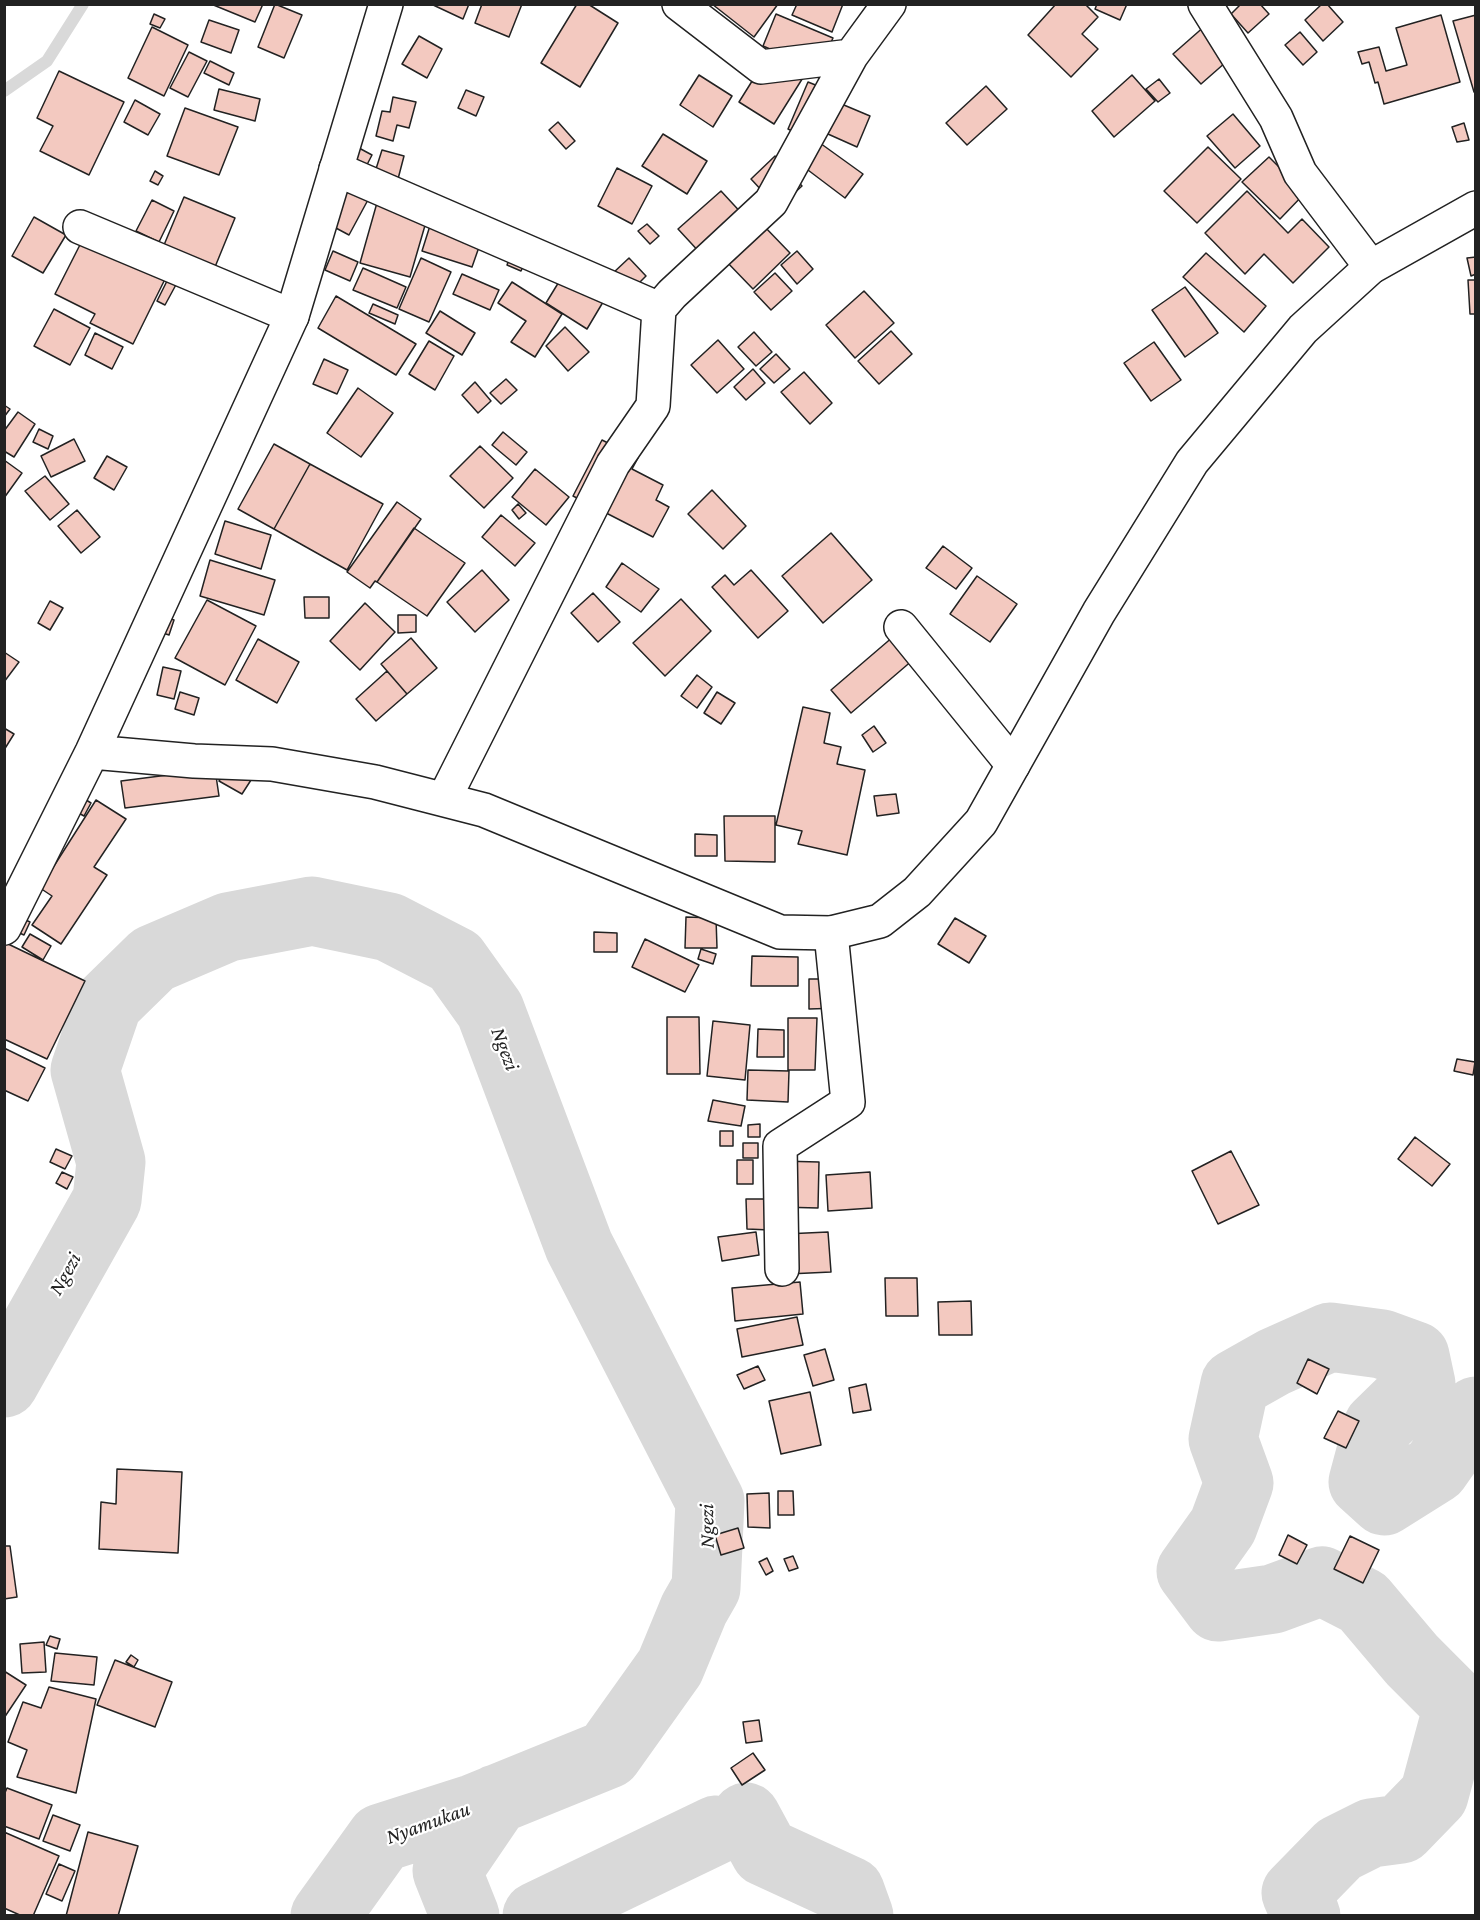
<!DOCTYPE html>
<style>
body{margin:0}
#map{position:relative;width:1480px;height:1920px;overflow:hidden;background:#fff;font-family:"Crimson Pro",serif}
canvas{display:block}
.frame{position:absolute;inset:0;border:6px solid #222;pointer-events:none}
</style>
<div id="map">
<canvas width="1480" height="1920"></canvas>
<div class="frame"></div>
</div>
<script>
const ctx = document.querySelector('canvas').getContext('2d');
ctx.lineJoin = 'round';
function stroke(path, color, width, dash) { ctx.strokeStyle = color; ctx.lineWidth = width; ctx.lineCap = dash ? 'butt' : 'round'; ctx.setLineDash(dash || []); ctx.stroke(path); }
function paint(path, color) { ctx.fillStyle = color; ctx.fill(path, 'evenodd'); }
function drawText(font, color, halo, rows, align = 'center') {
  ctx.font = font + ' "Crimson Pro",serif'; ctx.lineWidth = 4.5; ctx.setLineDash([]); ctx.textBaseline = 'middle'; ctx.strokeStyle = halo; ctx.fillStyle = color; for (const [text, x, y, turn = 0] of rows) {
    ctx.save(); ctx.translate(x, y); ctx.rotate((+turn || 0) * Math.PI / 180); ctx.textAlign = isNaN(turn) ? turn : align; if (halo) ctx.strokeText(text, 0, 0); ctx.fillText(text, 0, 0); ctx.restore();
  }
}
const stream = new Path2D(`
 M4,91l43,-30 36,-57`);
const river = new Path2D(`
 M4,1383l103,-183 4,-38 -26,-92 23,-67 45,-44 75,-32 84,-16 77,16 66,34 35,49 89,236 131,255 -4,87 -12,21 -24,58 -62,87 -133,54 -94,30 -56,78
 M746,1817l19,35 85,39 9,25
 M465,1916l-18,-45 49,-72
 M537,1916l179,-86
 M1306,1916l-10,-23 43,-44 32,-16 30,-4 33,-34 24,-89 -46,-46 -49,-58 -41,-21 -49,18 -55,8 -27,-36 32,-45 16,-43 -16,-44 12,-55 39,-22 56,-25 52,7 33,12 6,28 -43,42 -15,56 21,19 51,-32 41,-58`);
const building = new Path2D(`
 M211,4h52l-8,18z
 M275,4l27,11 -18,43 -26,-11z
 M431,4h38l-6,15z
 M482,4h40l-13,33 -34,-14z
 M577,4h11l30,19 -38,64 -39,-24z
 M712,4h66l-24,33z
 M797,4h46l-11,28 -40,-17z
 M1056,4h29l13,13 -16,17 16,15 -27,28 -43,-42z
 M1097,4h30l-7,16 -25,-11z
 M1241,4h19l9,10 -21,19 -17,-19z
 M1322,4h5l16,18 -20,19 -18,-21z
 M154,14l11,5 -5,9 -10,-4z
 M776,14l57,24 -14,32 -56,-24z
 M1441,15l19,67 -76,22 -6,-22 -3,1 -6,-21 -7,2 -4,-12 21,-5 7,24 21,-6 -11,-37z
 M1476,15v77h-2l-21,-71z
 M209,20l30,10 -8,23 -30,-11z
 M1206,25l28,30 -33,29 -28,-30z
 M152,27l36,18 -24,51 -36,-18z
 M1300,32l17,20 -14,13 -18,-20z
 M419,36l23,13 -15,29 -25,-14z
 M189,52l18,9 -19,36 -18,-9z
 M769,54l35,22 -30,48 -35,-22z
 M210,61l24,12 -5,12 -25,-12z
 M59,71l65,31 -35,73 -49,-24 13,-25 -16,-8z
 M699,75l33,21 -19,31 -33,-22z
 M1132,75l23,26 -41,36 -22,-26z
 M1159,79l11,14 -12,9 -12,-13z
 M808,82l20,8 -21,48 -19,-9z
 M986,86l21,23 -40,36 -21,-22z
 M219,89l41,10 -5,22 -41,-11z
 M466,90l18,7 -8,19 -18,-8z
 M393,97l23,5 -7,26 -12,-3 -4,16 -17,-5 6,-25 8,1z
 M135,100l25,14 -12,21 -24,-13z
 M832,100l38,16 -13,31 -38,-17z
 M185,108l53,19 -19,48 -52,-19z
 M1233,114l27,32 -25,22 -28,-32z
 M558,122l17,19 -9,8 -17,-19z
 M1464,123l5,17 -12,2 -5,-15z
 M663,134l44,27 -20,33 -45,-28z
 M813,138l50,36 -18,24 -49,-37z
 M346,141l26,14 -14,27z
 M1208,147l33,32 -44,44 -33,-32z
 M382,150l22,6 -6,23 -23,-7z
 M775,156l27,30 -24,22 -27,-29z
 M1269,157l36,36 -25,26 -38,-37z
 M617,168l35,18 -20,38 -34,-18z
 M155,171l8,5 -5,9 -8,-4z
 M338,182l31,16 -20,37 -30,-16z
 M382,185l44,37 -16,55 -50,-14z
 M721,191l24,26 -43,38 -24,-26z
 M1247,191l41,42 14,-14 27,28 -36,36 -29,-29 -19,20 -40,-41z
 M184,197l51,21 -20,49 -51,-22z
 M152,200l22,11 -15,31 -23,-11z
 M434,213l51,17 -13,37 -50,-16z
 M34,217l32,18 -23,38 -31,-17z
 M647,224l12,12 -9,8 -12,-13z
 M762,224l28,29 -37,36 -29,-30z
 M88,229l82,40 -37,75 -43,-21 5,-9 -40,-20z
 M513,249l15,6 -7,16 -14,-6z
 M333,251l25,11 -8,19 -25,-11z
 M797,251l16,18 -16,15 -16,-19z
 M1206,253l60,53 -22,26 -61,-55z
 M1476,257v17l-5,2 -4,-18z
 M421,258l30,14 -22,50 -30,-13z
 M629,258l17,18 -17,17 -17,-19z
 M568,267l41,25 -22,37 -41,-26z
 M363,268l43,19 -9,21 -44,-18z
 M775,273l17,18 -21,19 -17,-18z
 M462,274l37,16 -9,20 -37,-16z
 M169,277l9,4 -13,24 -8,-4z
 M1468,280h8v34h-6z
 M512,282l50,32 -27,43 -24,-15 15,-21 -28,-18z
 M1185,287l33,46 -33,24 -33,-47z
 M864,291l30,32 -39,35 -29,-33z
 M336,296l80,48 -20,31 -78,-47z
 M373,304l25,11 -3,9 -26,-11z
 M54,309l36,19 -20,37 -36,-19z
 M440,311l35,22 -13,22 -36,-22z
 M565,327l24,25 -21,19 -22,-25z
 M891,331l21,23 -33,30 -21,-23z
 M754,332l18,20 -16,14 -18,-19z
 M95,333l28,14 -11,22 -27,-14z
 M718,340l26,29 -27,24 -26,-28z
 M429,341l25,15 -19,34 -26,-16z
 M1154,342l27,38 -30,21 -27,-38z
 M776,354l14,15 -16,14 -14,-14z
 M324,359l24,11 -11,24 -24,-10z
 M753,369l12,14 -19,17 -12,-13z
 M804,372l28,31 -22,21 -29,-32z
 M506,379l11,11 -16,14 -11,-11z
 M475,382l16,19 -13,12 -16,-18z
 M358,388l35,25 -32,44 -34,-24z
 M4,405l6,4 -6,8z
 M18,412l17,12 -21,33 -10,-6v-20z
 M39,429l14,7 -5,13 -15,-7z
 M503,432l24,20 -11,13 -24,-20z
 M74,439l11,22 -34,16 -10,-21z
 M602,440l36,18 -6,11 31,16 -7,15 13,7 -16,30 -80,-41z
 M274,444l36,20 -36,65 -36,-20z
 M480,446l33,32 -29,30 -34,-32z
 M107,456l20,11 -13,23 -20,-12z
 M4,460l18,13 -18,25z
 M310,464l73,40 -36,66 -73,-41z
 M535,469l34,28 -23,28 -34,-28z
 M45,476l24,28 -19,16 -25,-29z
 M712,490l34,36 -23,23 -35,-35z
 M397,502l24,17 -44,63 -2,-1 -5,7 -23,-16z
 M518,504l8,9 -7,6 -7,-9z
 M77,510l23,27 -19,16 -23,-27z
 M501,515l34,28 -20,23 -33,-29z
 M225,521l46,14 -10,34 -46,-15z
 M414,528l51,35 -38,53 -50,-34z
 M831,533l41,47 -49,43 -41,-47z
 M943,546l29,22 -16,21 -30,-21z
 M210,560l65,20 -11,35 -64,-19z
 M622,563l37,26 -18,23 -35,-25z
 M482,570l27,30 -34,32 -28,-30z
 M751,570l37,41 -30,27 -46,-51 13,-12 9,10z
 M977,576l40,28 -27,38 -40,-28z
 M593,593l27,29 -22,20 -27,-29z
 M304,597h25v21h-24z
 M681,599l30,32 -46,45 -32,-33z
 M207,600l49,26 -31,59 -50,-27z
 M50,601l13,7 -13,22 -12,-7z
 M365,603l30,29 -35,38 -30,-29z
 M156,614l18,6 -5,15 -18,-6z
 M398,615h18v17l-18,1z
 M894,636l20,23 -63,54 -20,-23z
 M411,638l26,30 -30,26 -26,-30z
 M258,639l41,23 -22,41 -41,-23z
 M4,652l15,10 -15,20z
 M163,667l18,4 -7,28 -17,-4z
 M387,671l20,23 -31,27 -20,-22z
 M697,675l15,12 -15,21 -16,-12z
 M180,692l19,6 -5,17 -19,-6z
 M717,692l18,11 -14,21 -17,-11z
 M803,707l27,6 -6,30 17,4 -4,17 28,6 -18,85 -49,-11 4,-13 -26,-6z
 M874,726l12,17 -13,9 -11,-17z
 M4,728l10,6 -10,16z
 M228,767l23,13 -9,14 -23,-13z
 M215,769l4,27 -94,12 -4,-27z
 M896,794l3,19 -22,3 -3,-20z
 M83,798l8,5 -7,13 -9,-5z
 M96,800l30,19 -32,48 13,8 -46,69 -29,-19 20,-29 -12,-8z
 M724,816h51v46l-50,-1z
 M695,834l22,1v21h-22z
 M15,915l15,7 -6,13 -16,-7z
 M686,917l30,1 1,30h-32z
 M955,918l31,18 -17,27 -31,-19z
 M594,932l23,1v19h-23z
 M30,934l21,12 -8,14 -21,-13z
 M645,939l54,26 -14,27 -53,-25z
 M4,942l81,39 -38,78 -43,-20z
 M701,949l15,5 -3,10 -15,-5z
 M752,956l46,1v29h-47z
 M809,979h31v29l-31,1z
 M667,1017h32l1,57h-33z
 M788,1018h29l-2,52h-27z
 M713,1021l37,4 -5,55 -38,-4z
 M758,1029l26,1v27h-27z
 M4,1048l41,20 -17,33 -24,-11z
 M1457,1059l18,3 -2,13 -19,-4z
 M748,1070l41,1 -1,31 -41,-2z
 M713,1100l32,6 -4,20 -33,-5z
 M760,1124v13h-12v-12z
 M720,1131h13v15h-13z
 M1415,1137l35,27 -18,22 -34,-27z
 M743,1143h15v15h-15z
 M56,1149l16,7 -7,13 -15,-7z
 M1231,1151l28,54 -41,19 -26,-53z
 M737,1160h16v24h-16z
 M780,1161l39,1 -1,46 -39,-1z
 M62,1172l11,5 -6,12 -11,-6z
 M870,1172l2,36 -44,3 -2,-36z
 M746,1199h24v31l-23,-1z
 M756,1232l3,23 -37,6 -4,-24z
 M828,1232l3,40 -43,2 -3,-40z
 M885,1278h32l1,38h-32z
 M800,1282l3,32 -68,7 -3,-33z
 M971,1301l1,34h-33l-1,-33z
 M797,1317l6,28 -61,12 -5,-28z
 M825,1349l9,31 -21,6 -9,-31z
 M1308,1359l21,10 -12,25 -20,-11z
 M758,1366l7,14 -21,9 -7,-14z
 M866,1384l5,26 -18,3 -4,-25z
 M810,1392l11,53 -40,9 -12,-53z
 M1338,1411l21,10 -13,27 -22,-10z
 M117,1469l65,3 -4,81 -79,-4 2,-47 15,2z
 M778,1491h15l1,24h-16z
 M769,1493l1,35 -22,-1 -1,-33z
 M738,1528l6,20 -23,7 -6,-20z
 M1288,1535l19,10 -10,19 -18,-9z
 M1350,1536l29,14 -16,33 -29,-14z
 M4,1546h6l7,51 -13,2z
 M793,1556l5,12 -9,3 -5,-12z
 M767,1558l6,13 -7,4 -7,-13z
 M50,1636l10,3 -3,10 -11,-4z
 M44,1642l2,30 -24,1 -2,-29z
 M55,1653l42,4 -3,28 -43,-4z
 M131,1655l7,5 -4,7 -8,-5z
 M115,1660l57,22 -17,45 -58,-22z
 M4,1671l22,14 -22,33z
 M49,1687l47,12 -20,94 -59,-16 10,-27 -19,-8 15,-40 18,6z
 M759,1720l3,21 -16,2 -3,-21z
 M753,1753l12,17 -23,15 -11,-17z
 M7,1788l45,17 -13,34 -35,-13v-31z
 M53,1815l27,10 -10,26 -27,-10z
 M4,1832l55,24 -26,60h-11l-18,-8z
 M88,1832l50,14 -20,70h-52z
 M59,1864l16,7 -13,30 -16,-7z`);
const minor = new Path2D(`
 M679,4l82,63 90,-11
 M1205,4l71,114 24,55 71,94
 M336,169l323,140 13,-15 99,-92 80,-146 38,-52
 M80,227l212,89
 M901,627l112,138
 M444,799l169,-335 40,-58 6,-97
 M782,1269l-2,-123 68,-44 -17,-169`);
const major = new Path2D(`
 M92,752l102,9 78,3 103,18 109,28 296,122 51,1 49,-12 37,-29 64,-70 118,-210 93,-150 111,-133 68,-62 105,-59
 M4,928l88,-176 200,-436 94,-312`);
const waterNames = [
 ["Ngezi",505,1049,69],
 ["Ngezi",65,1274,-61],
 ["Ngezi",707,1526,-91],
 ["Nyamukau",428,1823,-20]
];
stroke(stream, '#d9d9d9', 12);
stroke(river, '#d9d9d9', 69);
paint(building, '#f3c9c0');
stroke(building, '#222', 1.5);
stroke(minor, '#222', 36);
stroke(major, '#222', 36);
stroke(minor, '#fff', 33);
stroke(major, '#fff', 33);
drawText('italic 21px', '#222', '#fff', waterNames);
</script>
